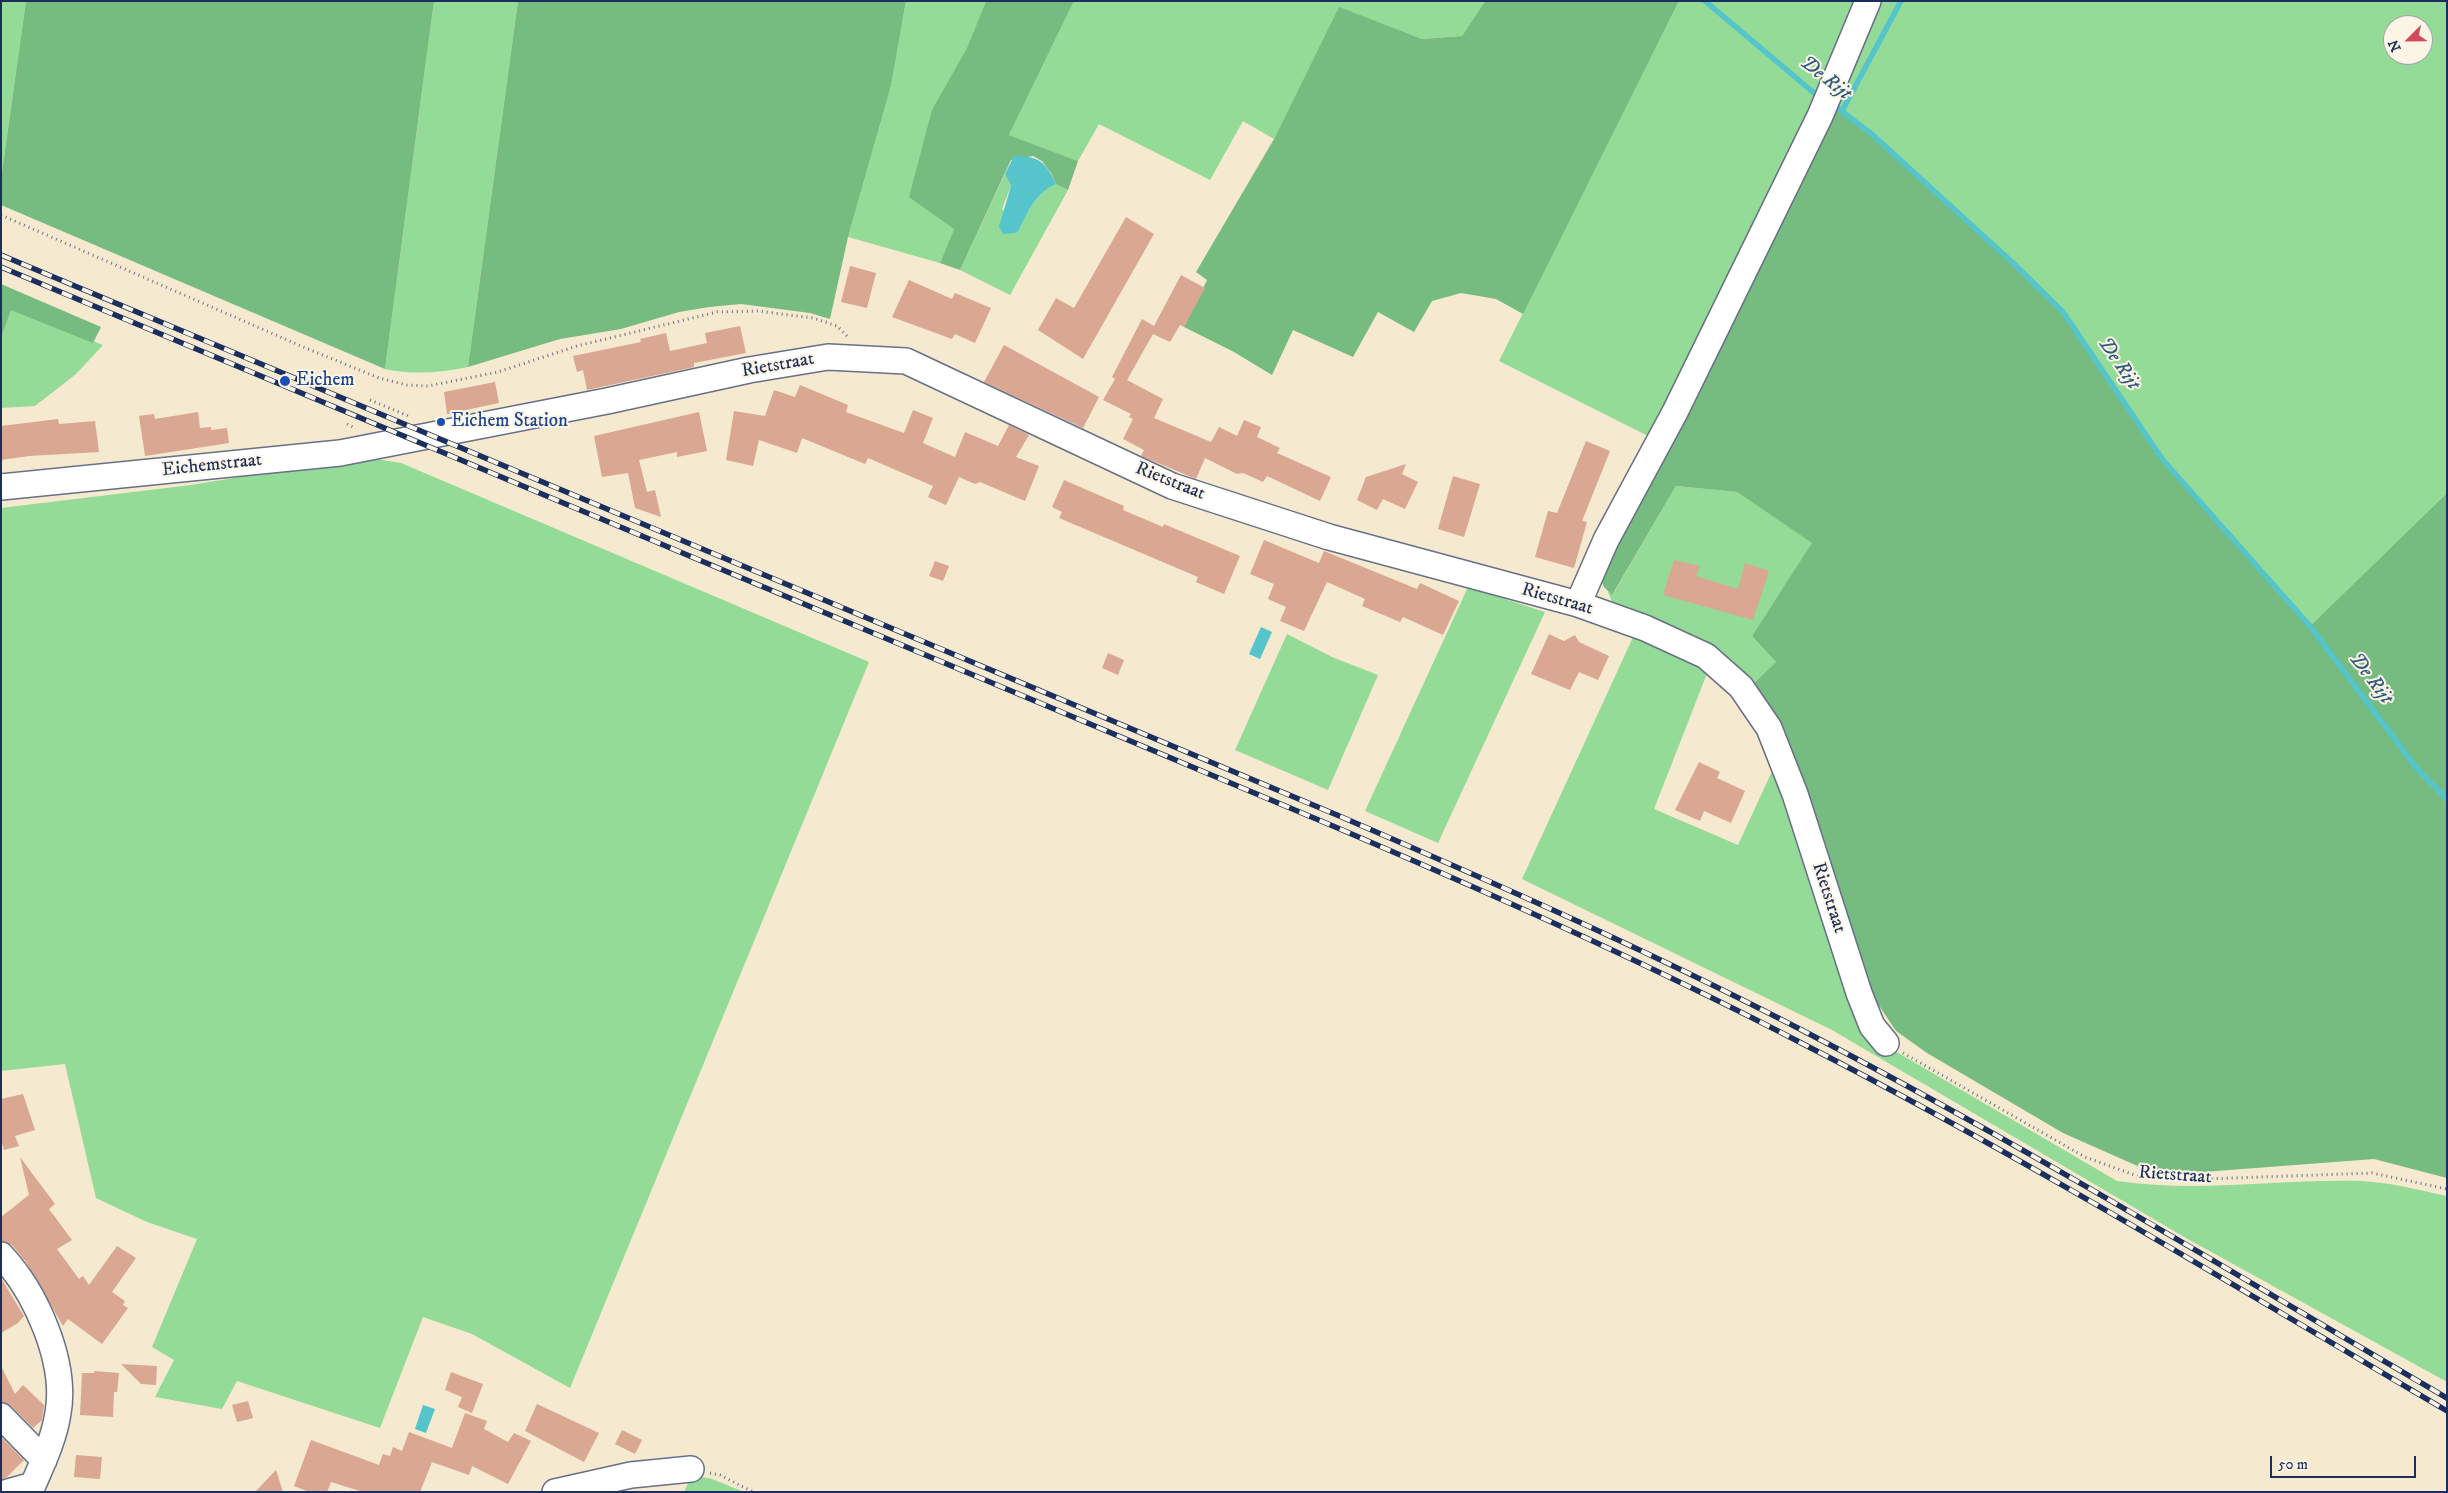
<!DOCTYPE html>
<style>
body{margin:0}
#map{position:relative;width:2448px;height:1493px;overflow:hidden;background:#f5e9cf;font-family:"IM FELL DW Pica",serif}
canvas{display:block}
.frame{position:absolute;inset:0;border:2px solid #1b2f5e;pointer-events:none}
.north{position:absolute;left:2383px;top:15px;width:50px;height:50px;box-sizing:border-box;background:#fcf5e5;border:1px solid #a2a6af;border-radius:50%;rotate:247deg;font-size:14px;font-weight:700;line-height:20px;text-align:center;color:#1b2f5e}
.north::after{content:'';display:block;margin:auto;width:18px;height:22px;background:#d1495b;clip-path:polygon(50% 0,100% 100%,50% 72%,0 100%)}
.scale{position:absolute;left:2270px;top:1456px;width:146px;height:22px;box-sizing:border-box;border:2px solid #1b2f5e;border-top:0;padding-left:6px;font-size:15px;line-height:18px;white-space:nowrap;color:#1b2f5e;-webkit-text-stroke:4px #fcf5e5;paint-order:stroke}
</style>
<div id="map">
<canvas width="2448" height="1493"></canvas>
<div class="frame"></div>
<div class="north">N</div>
<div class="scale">50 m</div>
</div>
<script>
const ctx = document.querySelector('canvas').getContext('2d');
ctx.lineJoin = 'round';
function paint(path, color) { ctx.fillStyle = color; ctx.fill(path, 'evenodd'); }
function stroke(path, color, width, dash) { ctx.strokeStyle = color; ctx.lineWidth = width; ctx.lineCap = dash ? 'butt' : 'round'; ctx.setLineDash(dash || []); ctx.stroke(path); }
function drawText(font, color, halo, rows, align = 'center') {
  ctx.font = font + ' "IM FELL DW Pica",serif'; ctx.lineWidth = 4; ctx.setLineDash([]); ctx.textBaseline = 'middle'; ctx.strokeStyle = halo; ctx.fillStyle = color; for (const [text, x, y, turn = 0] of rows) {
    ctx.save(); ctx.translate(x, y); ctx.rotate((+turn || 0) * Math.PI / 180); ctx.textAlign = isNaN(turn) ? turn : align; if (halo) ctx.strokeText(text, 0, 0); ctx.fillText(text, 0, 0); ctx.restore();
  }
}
const green = new Path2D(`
 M1,1h25l-25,178z
 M434,1h84l-50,366c-28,6 -54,8 -83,2z
 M906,1h80l-20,49 -12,179 -14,34 -92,-26 43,-151z
 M1074,1h411l-23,35 -40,3 -83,-31 -65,131 -31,-18 -33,59 -111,-56 -21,37 -69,-26z
 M1679,1h180l-41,96 -166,341 -153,-77z
 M1871,1h576v492l-137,133 -147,-166 -96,-141 -75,-76 -118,-107 -42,-32zM2393,25h30v30h-30z
 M1005,174l6,12 -9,23 17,21c10,-20 16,-36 37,-46l12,6 -58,105 -50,-25z
 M11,309l92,36 -27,29 -41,32 -34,2v-70z
 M362,457l39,6 468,199 -299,726 -98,-54 -49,-17 -43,111 -143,-47 -15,28 -67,-12 19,-37 -22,-13 45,-108 -50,-17 -51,-24 -31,-134 -64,7v-563l190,-23z
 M1676,486l61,6 76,51 -61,93 24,26 -22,21 -34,-27 -107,-52 -5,-12 5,2z
 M1468,587l77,25 -107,231 -73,-32z
 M1287,634l45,23 46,18 -50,115 -93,-40z
 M1634,635l20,7 54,29 -54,138 84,36 36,-78 22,75 33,94 42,101 246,144c81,12 162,-2 243,0 29,1 59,9 87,15v186l-261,-144 -354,-208 -310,-151z
 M692,1475l20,4 32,13h-60z`);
const forest = new Path2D(`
 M26,1h408l-49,368 -384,-164v-26z
 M518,1h388l-15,85 -43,151 -18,82 -20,-6 -69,-9 -32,3 -30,5 -58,17 -61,10 -92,28z
 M986,1h88l-65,134 69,26 -10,29 -12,-6 -5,-11 -9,-12 -9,-5 -22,4 -51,110 -20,-7 14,-34 -45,-32 23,-87 34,-60z
 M1485,1h194l-156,313 -27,-15 -35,-6 -29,8 -18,31 -36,-20 -25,45 -60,-27 -21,45 -38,-23 -50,-25 23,-47 -11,-8 78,-133 65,-132 83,32 40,-3z
 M1832,104l42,32 118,107 75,76 96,141 147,166 137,-133v685l-73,-19 -171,13 -61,-4 -79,-35 -136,-80 -31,-22 -26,-39 -87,-261 -29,-48 22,-21 -24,-26 60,-93 -75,-51 -61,-6 -64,109 -8,-8 -4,-9z
 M1,284l100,43 -8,16 -82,-33 -10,28z`);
const water = new Path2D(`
 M1014,156c25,0 32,6 42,28 -21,10 -27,26 -37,46l-4,3 -12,1 -4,-7 12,-41 -6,-12z
 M1261,627l11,5 -12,27 -11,-5z
 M423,1405l12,4 -9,24 -11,-4z`);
const stream = new Path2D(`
 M1705,1l115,97
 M1831,103l43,33 139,127 50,49 100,148 147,166 108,144 29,29
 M1842,111l59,-110`);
const building = new Path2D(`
 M1126,217l28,17 -71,125 -45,-29 18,-32 18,10z
 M850,266l26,7 -9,35 -26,-6z
 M1181,275l24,13 -21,39 -4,-2 -10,17 -17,-8 -26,46 36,19 -9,19 57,24 8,-15 18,9 7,-16 17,7 -4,10 23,11 -3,5 54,24 -11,24 -53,-25 -4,6 -20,-9 -6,1 -32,-16 -9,21 -55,-23 3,-6 -21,-11 10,-20 -4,-2 2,-3 -28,-14 12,-21 -3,-2 30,-58 12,7z
 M909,280l43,19 3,-6 36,15 -16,35 -20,-9 -3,5 -60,-22z
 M740,326l6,27 -52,10v4l-107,23 -4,-20 -6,2 -4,-16 68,-14 -1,-3 26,-6 4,18 37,-8 -2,-10z
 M1004,345l95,52 -16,31 -99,-46z
 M495,382l4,21 -52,11 -3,-22z
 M800,385l48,20 -2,7 58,21 9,-23 20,8 -10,25 32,14 10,-25 33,14 11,-21 20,10 -13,22 23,9 -14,35 -45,-19 -5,2 -16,-7 -13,28 -18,-8 5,-11 -65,-28 -3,6 -63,-26 -5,15 -38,-13 -6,26 -27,-6 8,-49 31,5 9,-26 21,7z
 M198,412l2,16 11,-1v3l16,-2 2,15 -84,13 -6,-40 15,-2 1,5z
 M699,412l8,39 -30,6v-5l-38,8 8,32 8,-2 6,27 -26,-9 -7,-35 -26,4 -8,-41z
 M58,419l1,5 36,-3 4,31 -70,4 -28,4v-34z
 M1586,441l24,10 -28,70 5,1 -13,46 -39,-11 13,-46 9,2z
 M1406,464l-4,10 16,8 -13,27 -22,-10 -6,11 -20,-10 9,-23z
 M1453,476l27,8 -16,53 -26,-8z
 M1064,480l60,26 -1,4 40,17 1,-3 76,32 -16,38 -28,-12 2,-5 -139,-59 3,-6 -10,-5z
 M1264,540l55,23 5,-12 93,38 3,-6 39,18 -16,34 -40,-18 -3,5 -38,-16 3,-7 -38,-17 -23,49 -24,-10 6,-14 -18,-8 6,-15 -24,-10z
 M1674,560l26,6 -4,10 42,13 7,-26 24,8 -16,49 -90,-25z
 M935,561l14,5 -6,15 -14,-5z
 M1549,634l15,7 11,-6 4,7 30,14 -11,24 -19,-8 -9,18 -39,-16z
 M1108,653l16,7 -6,15 -16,-7z
 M1699,762l21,10 -3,6 28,13 -14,32 -27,-12 -4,10 -25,-11z
 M23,1094l12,36 -20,6 4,10 -15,4 -3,-10v-41z
 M20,1157l35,47 -6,5 23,31 -15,9 22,30 4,-3 6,9 28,-39 19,12 -24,34 13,9 -2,4 5,3 -26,36 -34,-25 -5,7 -37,-64 -14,-17 -11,-4v-24l28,-22z
 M1,1278l23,38 -6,7 -17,10z
 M121,1364l36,2 -1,19 -15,-1z
 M1,1366l14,28 8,-9 21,20 -2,15 -9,8 -22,-22 -10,-4z
 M94,1371l25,2 -2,19h-3l-1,25 -33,-2 2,-42h12z
 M451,1372l32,12 -11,29 -14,-6 4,-10 -17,-7z
 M248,1401l5,17 -16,4 -5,-17z
 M537,1404l62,29 -15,29 -59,-31z
 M465,1413l22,8 -3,8 24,13 6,-9 17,8 -23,43 -36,-18 -3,9 -37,-13 -12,30h-57l-32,-10 -4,10h-18l-15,-6 17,-46 68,25 4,-11 7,2 3,-9 9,4 7,-19 43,16z
 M622,1430l20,10 -7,14 -20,-10z
 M1,1437l23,23 -17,17 -6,3z
 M76,1455l26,2 -2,22 -26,-2z
 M276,1470l7,22h-28z`);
const path = new Path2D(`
 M1,215l307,134 71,29 28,7 21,1 70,-14 79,-26 140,-34 40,-1 56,7 24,8 10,10
 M370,400l41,17
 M347,424l8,4
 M1903,1053l182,104 58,21 63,1 166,-6 75,16
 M710,1473l10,2 33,17`);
const minor = new Path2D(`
 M1,487l339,-34 267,-52 142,-31 79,-13 78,4 266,125 157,51 249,67 67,24 61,28 35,31 28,41 26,66 64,199 13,33 14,17
 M1578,604l28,-64 69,-128 145,-296 48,-115
 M1,1255c35,37 66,107 57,158 -4,26 -15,49 -25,72
 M1,1416l43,44
 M8,1492l25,-7
 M555,1492l76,-17 60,-6`);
const rail = new Path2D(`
 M1,255l1336,560c162,70 324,141 480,223 215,112 421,238 630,360
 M1,267l1332,559c161,69 321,140 476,221 218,112 427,240 638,364`);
const markers = [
 [285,381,6,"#1a4fb4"],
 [441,422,5,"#1a4fb4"]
];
const streetNames = [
 ["Rietstraat",778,366,-10],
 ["Eichemstraat",212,466,-6],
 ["Rietstraat",1170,482,22],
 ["Rietstraat",1557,600,16],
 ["Rietstraat",1828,898,72],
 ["Rietstraat",2175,1176,4]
];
const transitNames = [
 ["Eichem",296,381],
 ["Eichem Station",451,422]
];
const waterNames = [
 ["De Rijt",1825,79,38],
 ["De Rijt",2118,364,56],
 ["De Rijt",2370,679,53]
];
paint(green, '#93db96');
paint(forest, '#76bb7f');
paint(water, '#56c4cb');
stroke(stream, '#56c4cb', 5.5);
paint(building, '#d9a792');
stroke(minor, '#677086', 28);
stroke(path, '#677086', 3, [1, 4]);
stroke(minor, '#fff', 25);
stroke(rail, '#1b2f5e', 5.5);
stroke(rail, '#fcf5e5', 4, [11]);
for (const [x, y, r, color] of markers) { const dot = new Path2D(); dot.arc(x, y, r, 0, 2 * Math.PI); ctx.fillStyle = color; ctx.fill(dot); stroke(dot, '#fcf5e5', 2); }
drawText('19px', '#1b2f5e', '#fcf5e5', streetNames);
drawText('19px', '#164399', '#fcf5e5', transitNames, 'left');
drawText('italic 20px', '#2d5c7f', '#fcf5e5', waterNames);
</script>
